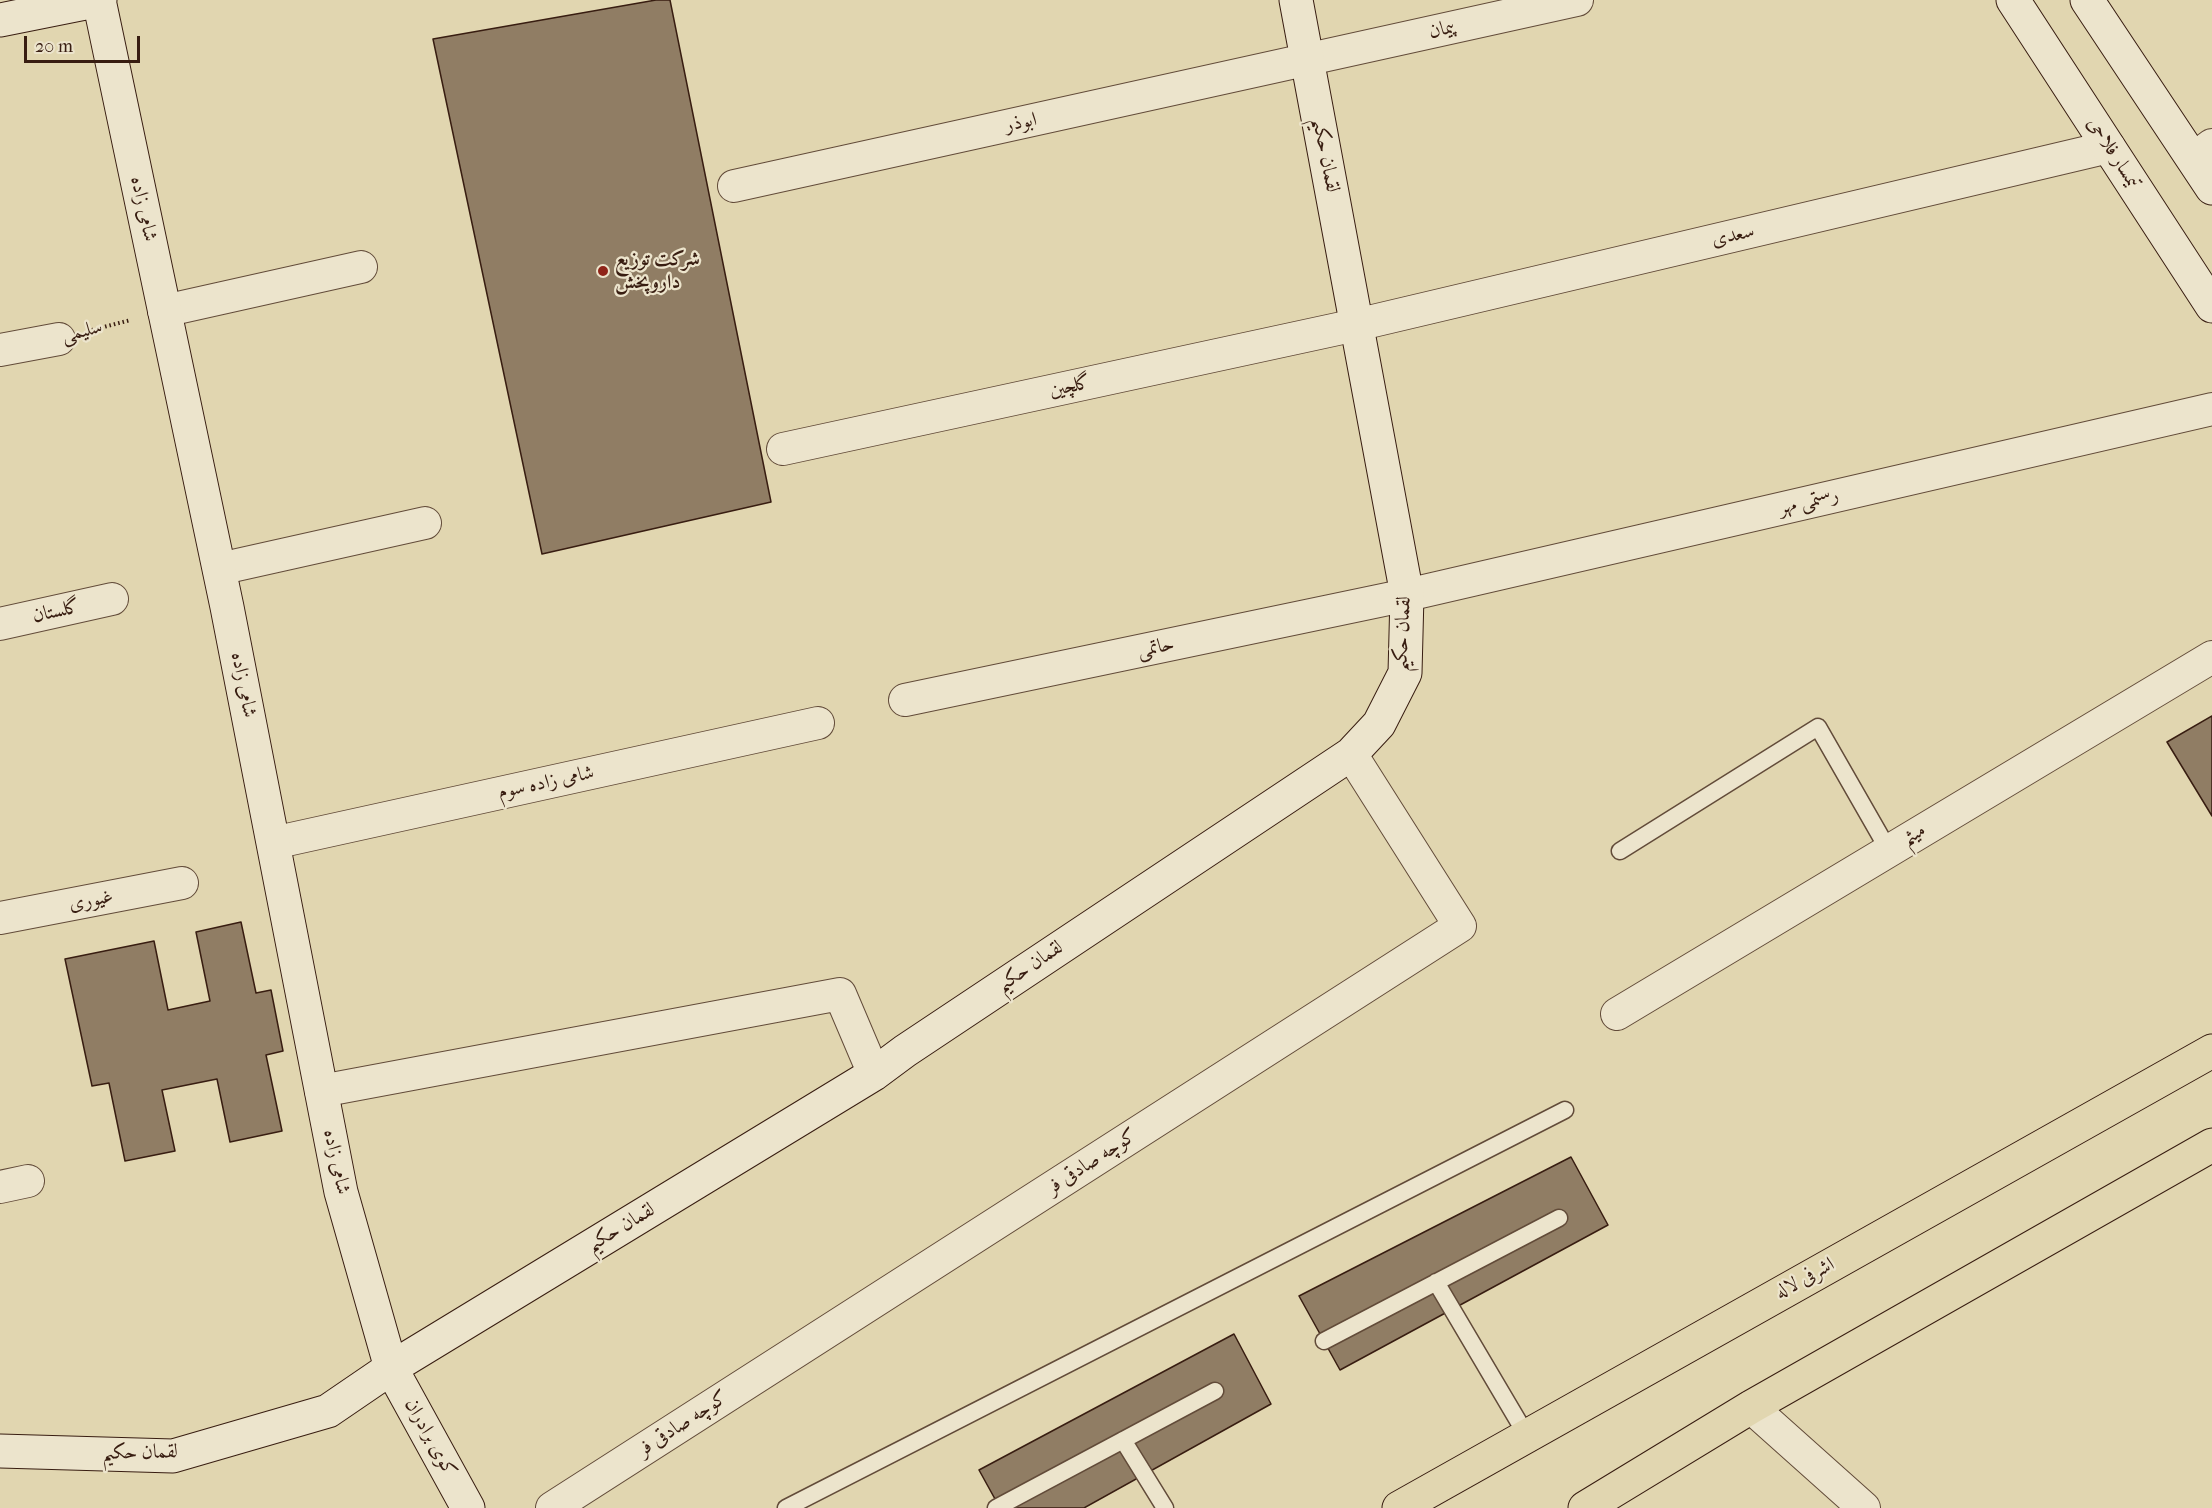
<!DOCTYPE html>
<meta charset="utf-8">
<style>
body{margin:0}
#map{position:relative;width:2212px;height:1508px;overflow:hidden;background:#e1d6b0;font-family:"IM FELL French Canon",serif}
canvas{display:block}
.scale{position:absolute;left:24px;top:36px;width:116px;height:27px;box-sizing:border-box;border:3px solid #381d11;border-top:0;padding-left:8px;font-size:18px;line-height:21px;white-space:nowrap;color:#381d11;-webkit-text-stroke:4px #ece4cc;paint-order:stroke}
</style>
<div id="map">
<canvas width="2212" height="1508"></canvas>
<div class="scale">20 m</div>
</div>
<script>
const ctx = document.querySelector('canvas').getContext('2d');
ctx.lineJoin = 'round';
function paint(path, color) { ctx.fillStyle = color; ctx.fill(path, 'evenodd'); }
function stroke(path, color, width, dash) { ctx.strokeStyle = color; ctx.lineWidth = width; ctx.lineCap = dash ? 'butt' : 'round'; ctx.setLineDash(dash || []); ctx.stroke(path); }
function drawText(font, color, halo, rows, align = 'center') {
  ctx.font = font + ' "IM FELL French Canon",Amiri,serif'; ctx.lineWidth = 4.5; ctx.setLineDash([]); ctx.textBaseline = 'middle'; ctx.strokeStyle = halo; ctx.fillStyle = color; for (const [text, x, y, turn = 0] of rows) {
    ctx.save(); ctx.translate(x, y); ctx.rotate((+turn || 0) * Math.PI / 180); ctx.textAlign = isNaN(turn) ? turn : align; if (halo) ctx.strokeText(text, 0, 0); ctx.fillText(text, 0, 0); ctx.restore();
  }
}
const building = new Path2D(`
 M656,0h14l101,502 -229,52 -109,-515z
 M2212,716v100l-45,-74z
 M241,922l15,71 15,-3 12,61 -17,4 16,76 -52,11 -13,-63 -55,11 13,61 -50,10 -16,-78 -17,3 -27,-127 89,-18 14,69 42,-9 -14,-69z
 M1571,1157l37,68 -268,145 -41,-74z
 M1234,1334l37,70 -187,104h-84l-21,-38z`);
const path = new Path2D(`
 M92,330l39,-10`);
const lane = new Path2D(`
 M1620,851l198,-124 71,124
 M1436,1282l91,154
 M1324,1341l235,-123
 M1123,1440l42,68
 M786,1508l779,-398
 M996,1508l219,-117`);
const street = new Path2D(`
 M2193,159l19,-14
 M734,186l843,-186
 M164,311l197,-44
 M0,350l59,-11
 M783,449l573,-124 753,-178
 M219,569l206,-46
 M0,624l112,-25
 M905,700l502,-105 805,-186
 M273,843l545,-120
 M0,918l182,-35
 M1617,1014l595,-357
 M321,1091l519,-97 34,80
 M0,1187l28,-6
 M1751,1407l113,101
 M552,1508l908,-582 -109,-172`);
const secondary = new Path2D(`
 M99,0l128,607 114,585 50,176 77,140
 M2013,0l199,306
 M2087,0l125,188
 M0,20l100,-20
 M0,1451l173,5 155,-45 63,-43 483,-294 31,-23 446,-297 28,-30 26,-51 2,-78 -111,-595`);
const primary = new Path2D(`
 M1399,1508l813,-457
 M1585,1508l166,-101 461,-262`);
const markers = [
 [603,271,6,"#8f2418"]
];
const streetNames = [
 ["پیمان",1442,30,-13],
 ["ابوذر",1021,123,-12],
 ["تیمسار فلاحی",2113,153,57],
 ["لقمان حکیم",1325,155,79],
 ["شامی زاده",143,209,78],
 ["سعدی",1733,236,-13],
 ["سلیمی",82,332,-14],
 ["گلچین",1070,387,-12],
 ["رستمی مهر",1809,502,-13],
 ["گلستان",56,612,-12],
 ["لقمان حکیم",1403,634,-87],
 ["حاتمی",1156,648,-12],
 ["شامی زاده",243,685,79],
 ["شامی زاده سوم",546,783,-12],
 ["میثم",1914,835,-31],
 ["غیوری",91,901,-11],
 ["لقمان حکیم",1030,967,-34],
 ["شامی زاده",336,1162,78],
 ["کوچه صادقی فر",1092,1162,-33],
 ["لقمان حکیم",621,1228,-31],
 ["اشرفی لاله",1805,1279,-29],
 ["کوچه صادقی فر",683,1424,-33],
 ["کوی برادران",430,1438,61],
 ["لقمان حکیم",140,1453,-1]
];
const poiNames = [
 ["شرکت توزیع",615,260],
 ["داروپخش",615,283]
];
paint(building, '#907d64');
stroke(building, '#381d11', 1.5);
stroke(lane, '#624b39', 19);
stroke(street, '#624b39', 34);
stroke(secondary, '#381d11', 35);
stroke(primary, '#381d11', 35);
stroke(path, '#381d11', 4, [1.5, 3]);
stroke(lane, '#ece4cc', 16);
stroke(street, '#ece4cc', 32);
stroke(secondary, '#ece4cc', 33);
stroke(primary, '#e1d6b0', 33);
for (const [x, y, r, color] of markers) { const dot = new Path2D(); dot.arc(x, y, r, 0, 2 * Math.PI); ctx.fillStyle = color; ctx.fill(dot); stroke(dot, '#ece4cc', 2); }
drawText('20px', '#381d11', '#ece4cc', streetNames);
drawText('bold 20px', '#381d11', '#ece4cc', poiNames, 'left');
</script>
